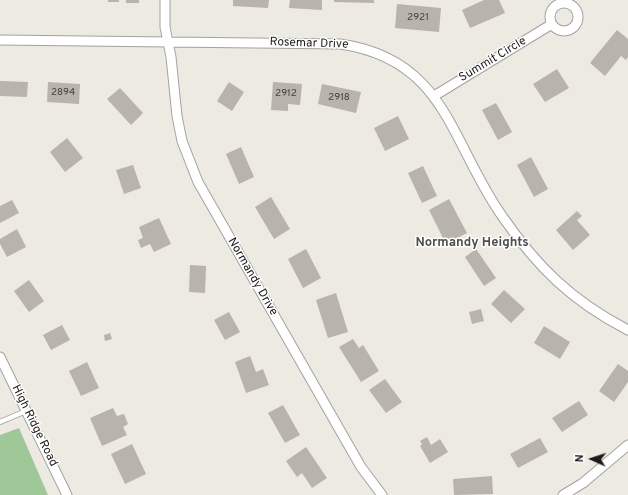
<!DOCTYPE html>
<style>
body{margin:0}
#map{position:relative;width:628px;height:495px;overflow:hidden;background:#eceae1;font-family:Overpass,sans-serif}
canvas{display:block}
.north{position:absolute;left:572px;top:439px;width:40px;height:40px;-webkit-text-stroke:3px #fff;paint-order:stroke;rotate:273deg;font-size:11px;font-weight:700;line-height:16px;text-align:center;color:#1b1b1b}
.north::after{content:'';display:block;margin:auto;width:14px;height:18px;background:#1b1b1b;clip-path:polygon(50% 0,100% 100%,50% 72%,0 100%)}
</style>
<div id="map">
<canvas width="628" height="495"></canvas>
<div class="north">N</div>
</div>
<script>
const ctx = document.querySelector('canvas').getContext('2d');
ctx.lineJoin = 'round';
function paint(path, color) { ctx.fillStyle = color; ctx.fill(path, 'evenodd'); }
function stroke(path, color, width, dash) { ctx.strokeStyle = color; ctx.lineWidth = width; ctx.lineCap = dash ? 'butt' : 'round'; ctx.setLineDash(dash || []); ctx.stroke(path); }
function drawText(font, color, halo, rows, align = 'center') {
  ctx.font = font + ' Overpass,sans-serif'; ctx.lineWidth = 3; ctx.setLineDash([]); ctx.textBaseline = 'middle'; ctx.strokeStyle = halo; ctx.fillStyle = color; for (const [text, x, y, turn = 0] of rows) {
    ctx.save(); ctx.translate(x, y); ctx.rotate((+turn || 0) * Math.PI / 180); ctx.textAlign = isNaN(turn) ? turn : align; if (halo) ctx.strokeText(text, 0, 0); ctx.fillText(text, 0, 0); ctx.restore();
  }
}
const forest = new Path2D(`
 M19,428l29,67h-48v-60z`);
const building = new Path2D(`
 M108,0h11v2h-11z
 M126,0h13v3h-13z
 M233,0h36l-1,8 -35,-2z
 M290,0h32v10l-33,-2z
 M334,0h40v3l-40,-1z
 M484,0h15l6,13 -35,15 -8,-18z
 M397,4l44,4 -2,24 -44,-4z
 M617,30l11,9v18l-2,3 -5,-4 -16,20 -15,-13z
 M557,69l12,19 -24,14 -12,-18z
 M0,81l28,1 -1,15 -27,-1z
 M48,82l32,2 -1,20 -32,-2z
 M229,82l15,10 -12,19 -15,-10z
 M273,82l29,2 -2,21 -12,-1v7l-17,-1z
 M322,84l39,8 -5,21 -38,-9z
 M120,88l23,25 -12,12 -24,-26z
 M496,103l16,29 -14,8 -16,-30z
 M398,116l11,23 -24,12 -11,-23z
 M67,138l16,20 -18,14 -15,-20z
 M241,147l13,30 -15,7 -13,-30z
 M531,157l17,32 -14,8 -17,-32z
 M133,165l8,23 -17,6 -8,-24z
 M423,166l14,30 -15,7 -14,-30z
 M271,197l19,32 -16,10 -19,-32z
 M449,199l18,34 -21,11 -17,-34z
 M12,200l7,13 -19,10v-17z
 M577,211l5,5 -5,4 13,15 -17,15 -17,-20z
 M159,218l12,26 -17,8 -4,-8 -9,4 -3,-8 5,-2 -4,-11z
 M17,229l9,18 -19,10 -7,-13v-5z
 M306,249l15,29 -18,10 -15,-29z
 M476,249l20,29 -12,8 -19,-29z
 M190,265l16,1 -1,27 -16,-1z
 M29,280l15,21 -15,11 -15,-21z
 M504,290l21,19 -14,14 -20,-19z
 M336,293l12,39 -20,6 -12,-38z
 M481,309l3,12 -12,3 -3,-12z
 M229,312l11,20 -15,8 -11,-20z
 M62,325l8,15 -19,10 -8,-15z
 M544,326l26,16 -10,17 -26,-16z
 M110,333l2,6 -7,2 -1,-6z
 M353,339l6,9 4,-3 16,26 -18,11 -22,-35z
 M250,356l6,16 7,-3 6,16 -23,8 -11,-31z
 M87,362l12,26 -18,8 -12,-25z
 M618,364l10,7v11l-14,20 -15,-11z
 M385,379l17,23 -16,11 -17,-23z
 M579,401l9,14 -26,17 -10,-14z
 M283,405l17,30 -15,8 -17,-30z
 M113,408l4,8 7,-2 4,10 -5,3 4,8 -25,11 -12,-28z
 M427,437l4,8 9,-6 8,13 -18,11 -10,-17 2,-2 -2,-3z
 M540,438l8,14 -30,16 -8,-14z
 M132,444l14,30 -21,10 -14,-30z
 M306,447l21,31 -15,10 -10,-15 -5,4 -11,-16z
 M492,476l1,18 -39,1 -1,-16z`);
const service = new Path2D(`
 M0,422l26,-11`);
const minor = new Path2D(`
 M165,0v27l6,30 6,59 5,25 16,41 163,285 21,28
 M550 17a14 14 0 1 1 28 0a14 14 0 1 1-28 0Z
 M0,40l340,4c106,15 110,98 162,172 36,52 70,85 126,114
 M434,96l118,-72
 M0,357l67,138
 M563,495l20,-12 45,-38`);
const numberNames = [
 ["2921",418,18],
 ["2894",63,93],
 ["2912",286,94],
 ["2918",339,98]
];
const streetNames = [
 ["Rosemar Drive",309,44,2],
 ["Summit Circle",493,60,-31],
 ["Normandy Drive",252,277,60],
 ["High Ridge Road",34,426,64]
];
const neighbourhoodNames = [
 ["Normandy Heights",472,243]
];
paint(forest, '#9fc899');
paint(building, '#b8b3ab');
stroke(service, '#a2a2a2', 6);
stroke(minor, '#a2a2a2', 11);
stroke(service, '#fff', 4.5);
stroke(minor, '#fff', 9);
drawText('10px', '#42413f', null, numberNames);
drawText('12px', '#1b1b1b', '#fff', streetNames);
drawText('bold 13px', '#4e4e4e', '#fff', neighbourhoodNames);
</script>
